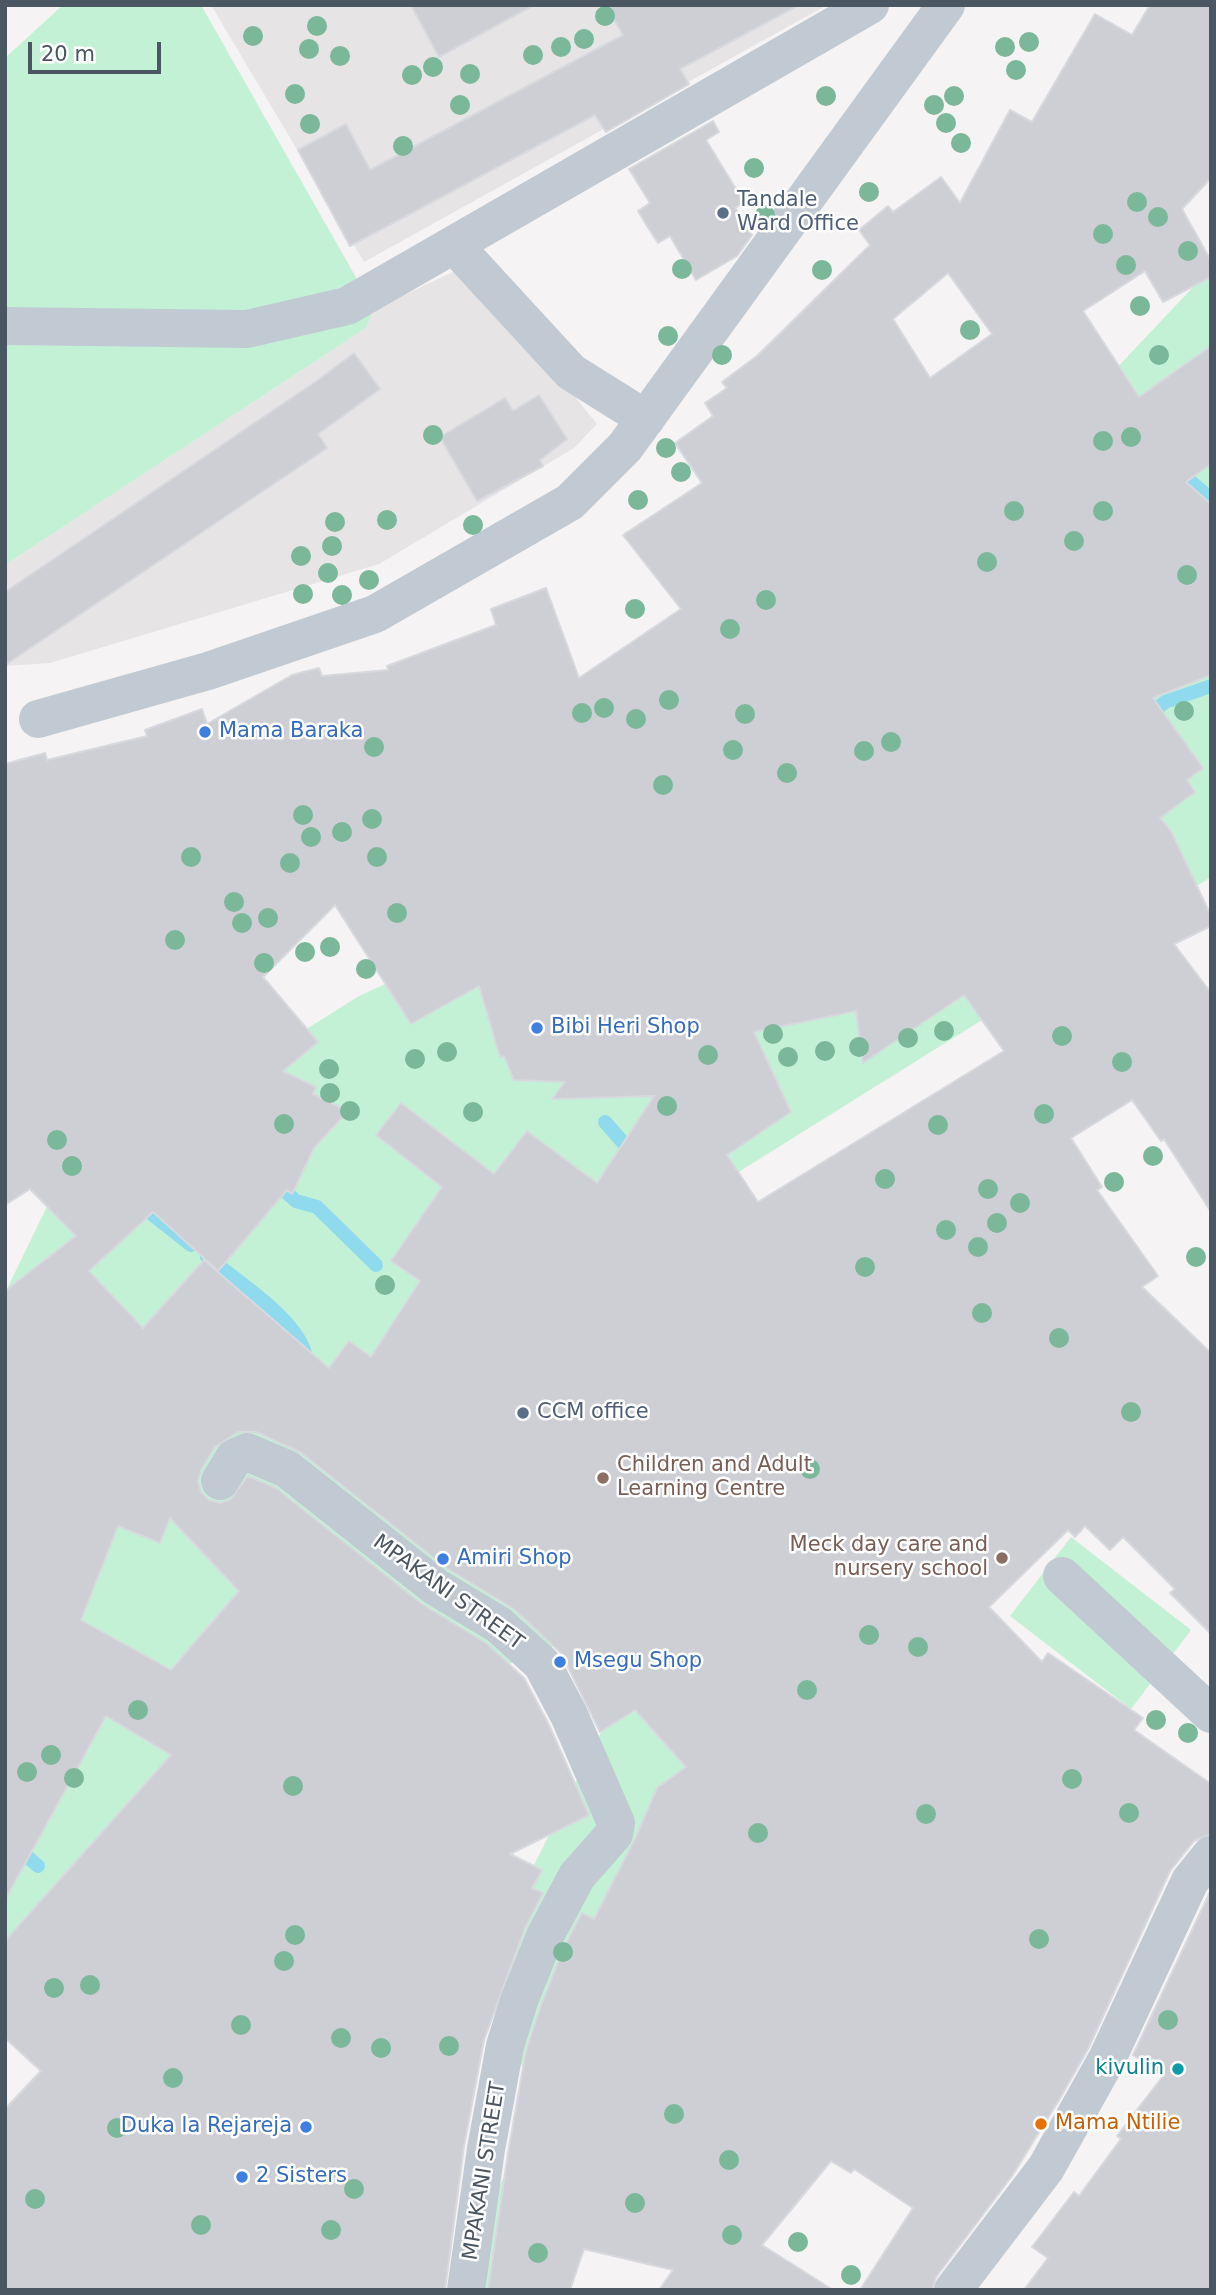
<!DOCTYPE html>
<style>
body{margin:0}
#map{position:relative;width:1216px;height:2295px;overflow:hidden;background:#f5f3f3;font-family:"DejaVu Sans",sans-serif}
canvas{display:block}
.frame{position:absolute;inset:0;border:7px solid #4a5661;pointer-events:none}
.scale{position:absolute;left:28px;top:42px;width:133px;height:32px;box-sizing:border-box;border:4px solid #4a5661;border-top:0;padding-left:9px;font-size:21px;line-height:24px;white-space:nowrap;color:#4a5661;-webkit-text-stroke:5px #fff;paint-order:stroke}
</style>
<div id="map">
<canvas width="1216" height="2295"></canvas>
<div class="frame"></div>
<div class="scale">20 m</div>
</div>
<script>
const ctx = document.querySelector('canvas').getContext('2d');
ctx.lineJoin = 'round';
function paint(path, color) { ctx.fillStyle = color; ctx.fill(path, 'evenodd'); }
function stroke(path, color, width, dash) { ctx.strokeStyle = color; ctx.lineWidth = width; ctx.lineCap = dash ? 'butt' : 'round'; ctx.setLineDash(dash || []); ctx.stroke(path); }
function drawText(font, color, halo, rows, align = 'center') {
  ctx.font = font + ' "DejaVu Sans",sans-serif'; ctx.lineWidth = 5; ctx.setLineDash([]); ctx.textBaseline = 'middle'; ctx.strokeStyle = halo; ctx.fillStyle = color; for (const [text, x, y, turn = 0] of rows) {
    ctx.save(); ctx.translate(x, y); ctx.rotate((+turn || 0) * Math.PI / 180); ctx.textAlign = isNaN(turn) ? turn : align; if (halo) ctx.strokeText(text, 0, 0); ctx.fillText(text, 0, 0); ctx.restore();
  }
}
const education = new Path2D(`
 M211,5h616l-463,257z
 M468,265l129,159 -23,24 -195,116 -329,99 -45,3v-101l361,-237 8,-19z`);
const green = new Path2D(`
 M63,5h138l173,304 -8,19 -361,237v-507z
 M1211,275v602l-522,326 -68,-52 -74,92 189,247 -38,315 -137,485h-108l86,-192 -63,-119 192,-378 -174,69 -489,338v-715l52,-107 302,-190 500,-229 132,-266 206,-218z
 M1071,1537l120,93 -60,79 -121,-93z`);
const stream = new Path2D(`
 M1175,468l36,31
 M1146,717l19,-15 46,-16
 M605,1122l30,34
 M272,1180l24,21 21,6 59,58
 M138,1203l53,42
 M207,1257c30,24 87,60 98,96
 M15,1846l23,20`);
const building = new Path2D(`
 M411,5h123l-95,52z
 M606,5h193l-119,64 9,15 -83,48 -11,-17 -245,131 -52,-96 48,-26 24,46 253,-135z
 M1150,5h61v173l-29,31 29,52v16l-48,25 -18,-31 -62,40 56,86 72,-51v118l-25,18 25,22v171l-58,23 50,70 -16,12 8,12 -35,26 11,13 40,85v10l-37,18 37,49v219l-47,-73 -3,2 -29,-41 -61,38 31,49 -5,3 61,86 -16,11 69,66v281l-41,-41 5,-4 -52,-52 -13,13 -25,-24 -10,11 -7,-7 -79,77 53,55 6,-9 95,65 -9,12 77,54v50l-17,7 -24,30 -82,178 -29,51 -47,76 -76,101 -4,13h-72l53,-82 -59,-39 -3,4 -20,-12 -69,84 71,45h-174l14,-20 -89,-21 -14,41h-82l20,-137 18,-102 14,-43 25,-63 17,-32 12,6 41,-80 22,-51 29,-21 -51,-57 -35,22 -39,-79 -47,-44 -66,-40 -148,-117 -44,-20h-18l-23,15 -14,23 -3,11 3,11 8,8 11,3 10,-3 18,-24 28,12 146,116 64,39 38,35 25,47 40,90 -79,39 32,16 -10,18 11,5 -18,35 -41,112 -20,106 -19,144h-440v-181l36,-38 -36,-33v-97l166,-186 -65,-39 -101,184v-609l71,-55 -46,-47 -25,16v-441l40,-11 2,7 100,-24 -2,-6 57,-21 5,15 85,-49 27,-7 3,8 66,-6 -1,-4 109,-41 -5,-16 55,-21 33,90 102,-69 -58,-74 79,-52 -27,-40 38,-27 -8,-13 22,-15 -5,-6 35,-26 113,-111 -11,-15 29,-24 5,6 48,-35 19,26 50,-93 22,12 63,-108 37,21zM948,273l44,61 -62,44 -37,-59zM335,905l76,119 68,-38 21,71 4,-1 10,24 51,2 -13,17 102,-3 -57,87 -70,-52 -33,43 -93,-71 -25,32 66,52 -51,74 29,20 -49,76 -22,-16 -20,27 -125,-108 -61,68 -54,-57 64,-59 65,59 69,-81 5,4 22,-46 34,-37 -35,-17 3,-7 -33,-16 35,-29 -55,-65zM964,995l40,56 -246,151 -31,-47 64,-43 -37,-80 102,-21 7,52zM170,1518l69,73 -68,79 -90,-50 37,-94 42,17z
 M713,121l6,11 -13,8 38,62 -9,6 17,27 -15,21 -41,24 -26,-44 -12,7 -11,-17 -9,-15 12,-8 -21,-34z
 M354,353l26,36 -62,45 9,14 -322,217v-73l313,-212z
 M539,395l28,44 -27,21 3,6 -66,35 -37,-64 65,-39 8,13z
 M1211,1890v400h-187l24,-32 -16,-11 42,-55 5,4 42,-57 -4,-3 46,-60 -30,-21z`);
const minor = new Path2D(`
 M455,246l116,126 75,47
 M5,326l242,3 100,-23 523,-301
 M38,719l170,-48 167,-57 195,-112 55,-55 321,-442
 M220,1481l14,-23 13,-6 40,17 149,118 63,38 43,39 27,51 47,108 -2,11 -37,42 -32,60 -26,65 -14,45 -19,103 -20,141
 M1062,1576l149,138
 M953,2290l93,-122 61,-109 83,-178 21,-26`);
const trees = [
 [605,16],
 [317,26],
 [253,36],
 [584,39],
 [1029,42],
 [561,47],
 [1005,47],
 [309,49],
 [533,55],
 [340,56],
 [433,67],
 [1016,70],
 [470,74],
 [412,75],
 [295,94],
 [826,96],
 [954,96],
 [460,105],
 [934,105],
 [946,123],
 [310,124],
 [961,143],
 [403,146],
 [754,168],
 [869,192],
 [1137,202],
 [765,215],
 [1158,217],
 [1103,234],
 [1188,251],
 [1126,265],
 [682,269],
 [822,270],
 [1140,306],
 [970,330],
 [668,336],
 [722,355],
 [1159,355],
 [433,435],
 [1131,437],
 [1103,441],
 [666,448],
 [681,472],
 [638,500],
 [1014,511],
 [1103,511],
 [387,520],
 [335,522],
 [473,525],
 [1074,541],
 [332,546],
 [301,556],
 [987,562],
 [328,573],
 [1187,575],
 [369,580],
 [303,594],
 [342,595],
 [766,600],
 [635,609],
 [730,629],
 [669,700],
 [604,708],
 [1184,711],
 [582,713],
 [745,714],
 [636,719],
 [891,742],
 [374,747],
 [733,750],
 [864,751],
 [787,773],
 [663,785],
 [303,815],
 [372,819],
 [342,832],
 [311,837],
 [191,857],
 [377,857],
 [290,863],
 [234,902],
 [397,913],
 [268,918],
 [242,923],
 [175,940],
 [330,947],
 [305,952],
 [264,963],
 [366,969],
 [944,1031],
 [773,1034],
 [1062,1036],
 [908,1038],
 [859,1047],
 [825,1051],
 [447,1052],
 [708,1055],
 [788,1057],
 [415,1059],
 [1122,1062],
 [329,1069],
 [330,1093],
 [667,1106],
 [350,1111],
 [473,1112],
 [1044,1114],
 [284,1124],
 [938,1125],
 [57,1140],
 [1153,1156],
 [72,1166],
 [885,1179],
 [1114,1182],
 [988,1189],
 [1020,1203],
 [997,1223],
 [946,1230],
 [978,1247],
 [1196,1257],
 [865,1267],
 [385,1285],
 [982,1313],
 [1059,1338],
 [1131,1412],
 [810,1469],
 [869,1635],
 [918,1647],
 [807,1690],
 [138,1710],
 [1156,1720],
 [1188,1733],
 [51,1755],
 [27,1772],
 [74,1778],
 [1072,1779],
 [293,1786],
 [1129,1813],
 [926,1814],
 [758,1833],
 [295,1935],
 [1039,1939],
 [563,1952],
 [284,1961],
 [90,1985],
 [54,1988],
 [1168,2020],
 [241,2025],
 [341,2038],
 [449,2046],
 [381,2048],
 [173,2078],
 [674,2114],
 [117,2128],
 [729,2160],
 [354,2189],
 [35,2199],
 [635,2203],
 [201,2225],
 [331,2230],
 [732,2235],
 [798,2242],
 [538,2253],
 [851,2275]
];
const markers = [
 [723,213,7,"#5c6f8a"],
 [205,732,7,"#3f7fe0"],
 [537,1028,7,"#3f7fe0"],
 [523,1413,7,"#5c6f8a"],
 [603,1478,7,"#8d6e63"],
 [1002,1558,7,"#8d6e63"],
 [443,1559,7,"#3f7fe0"],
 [560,1662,7,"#3f7fe0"],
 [1178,2069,7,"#0f9aa8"],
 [1041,2124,7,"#e8710a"],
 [306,2127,7,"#3f7fe0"],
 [242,2177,7,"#3f7fe0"]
];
const serviceNames = [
 ["Tandale",737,201],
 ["Ward Office",737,225],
 ["CCM office",537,1413]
];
const shopNames = [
 ["Mama Baraka",219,732],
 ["Bibi Heri Shop",551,1028],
 ["Amiri Shop",457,1559],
 ["Msegu Shop",574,1662],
 ["Duka la Rejareja",292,2127,"right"],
 ["2 Sisters",256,2177]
];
const educationNames = [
 ["Children and Adult",617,1466],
 ["Learning Centre",617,1490],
 ["Meck day care and",988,1546,"right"],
 ["nursery school",988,1570,"right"]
];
const streetNames = [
 ["MPAKANI STREET",448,1593,36],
 ["MPAKANI STREET",485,2171,-81]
];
const cultureNames = [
 ["kivulin",1164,2069]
];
const foodNames = [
 ["Mama Ntilie",1055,2124]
];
paint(education, '#e6e4e5');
paint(green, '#c3f1d5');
stroke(stream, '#90daee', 14);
paint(building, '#cdcfd5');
stroke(building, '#d7d9de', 2);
stroke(minor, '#c1cad2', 38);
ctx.fillStyle = '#7bb799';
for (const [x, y] of trees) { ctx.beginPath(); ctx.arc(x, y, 10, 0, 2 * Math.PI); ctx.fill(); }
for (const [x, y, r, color] of markers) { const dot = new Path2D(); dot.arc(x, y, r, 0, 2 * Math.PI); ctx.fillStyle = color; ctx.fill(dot); stroke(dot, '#fff', 2.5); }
drawText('21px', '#4e5e75', '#fff', serviceNames, 'left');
drawText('21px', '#366cbe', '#fff', shopNames, 'left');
drawText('21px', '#785e54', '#fff', educationNames, 'left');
drawText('21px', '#4a5661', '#fff', streetNames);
drawText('21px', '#0d838f', '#fff', cultureNames, 'right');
drawText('21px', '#c56008', '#fff', foodNames, 'left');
</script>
